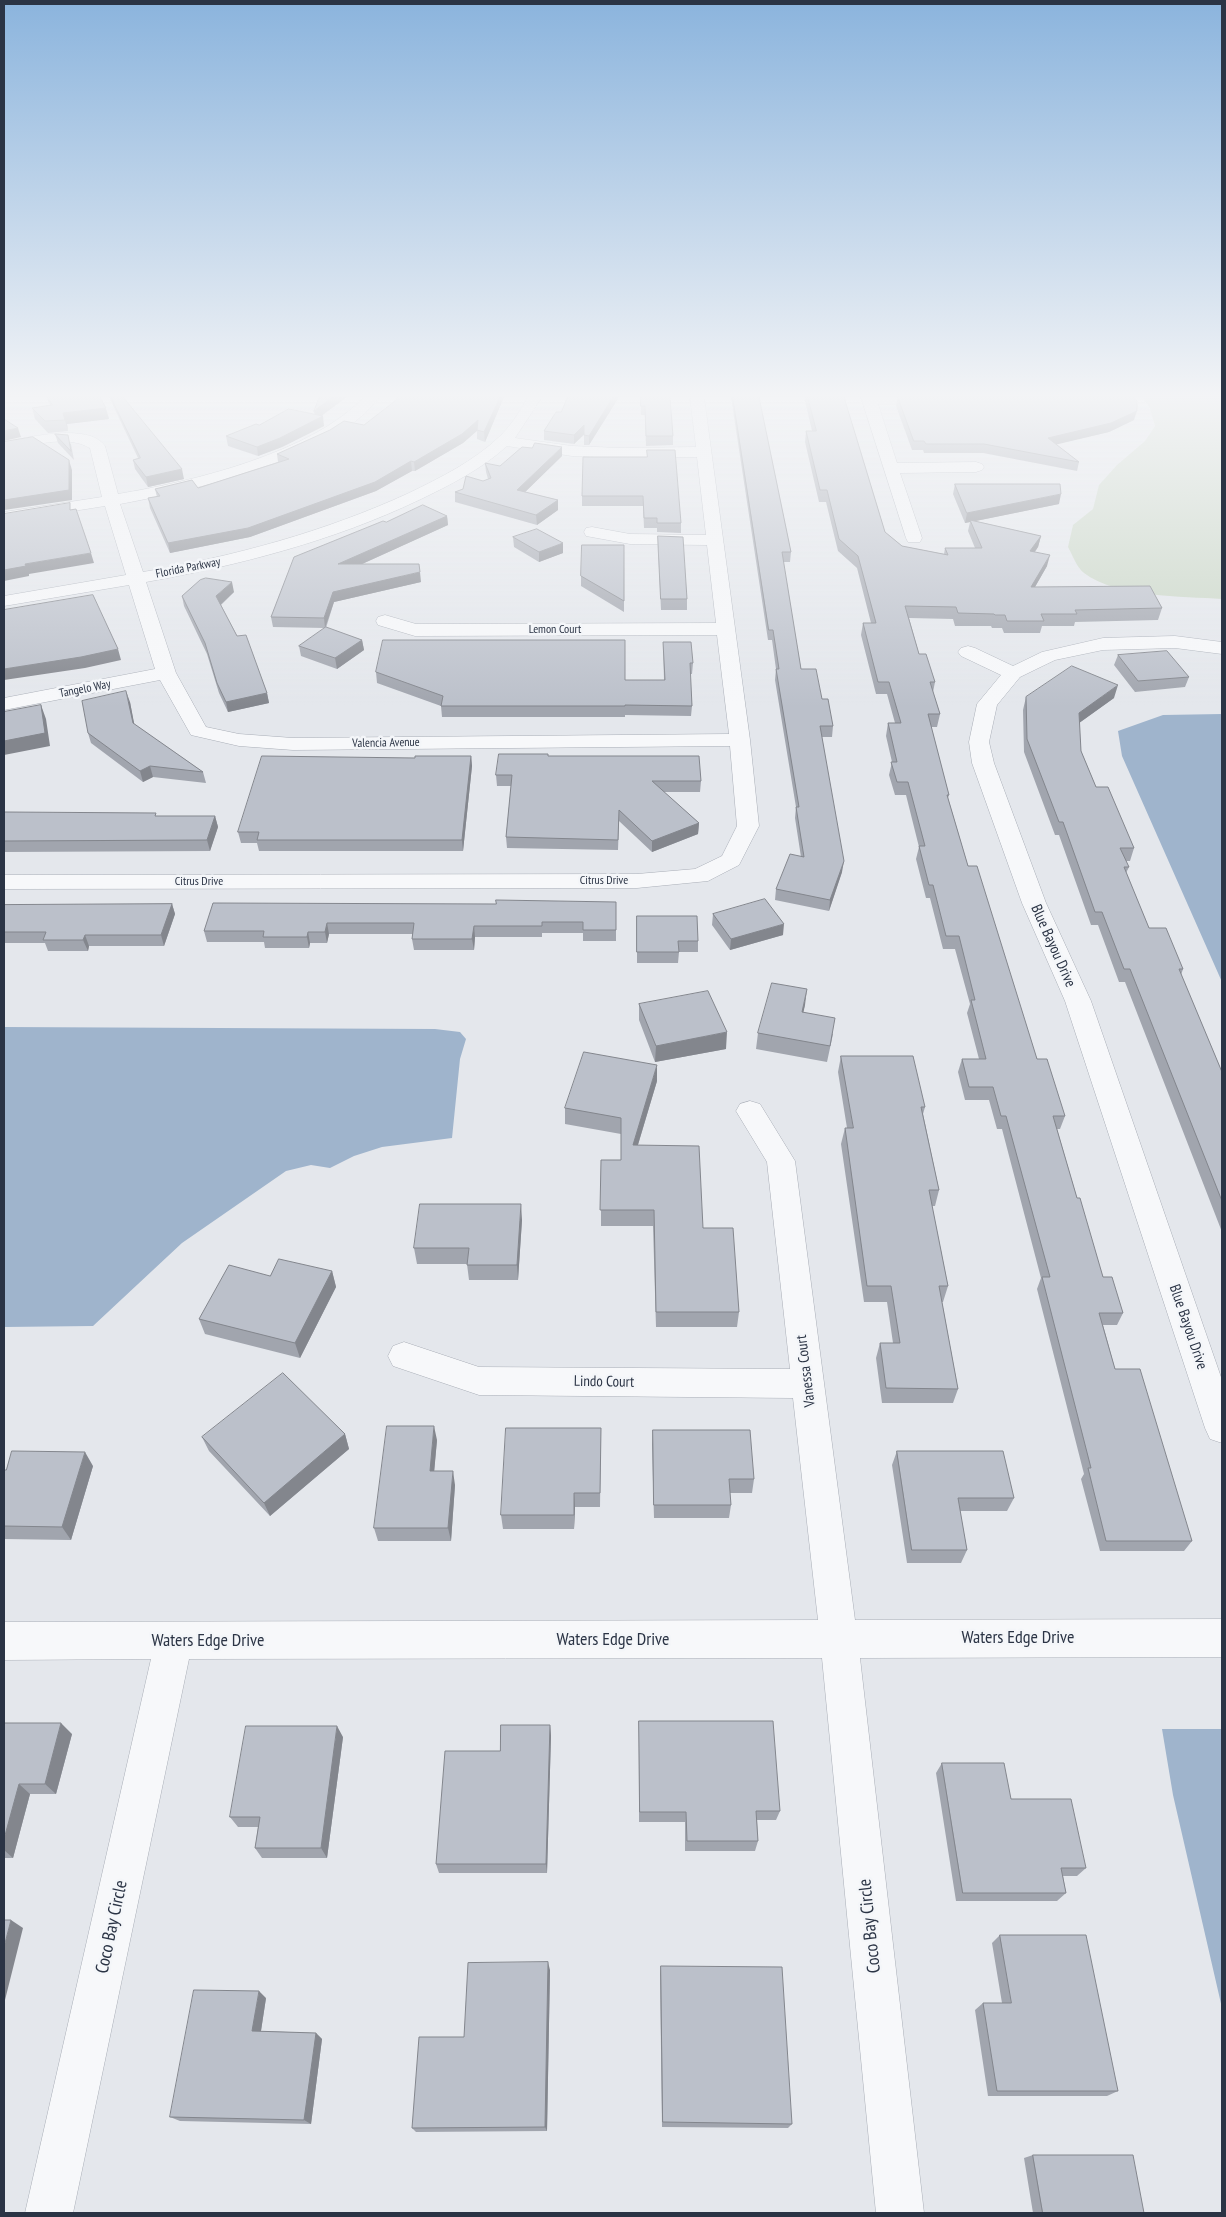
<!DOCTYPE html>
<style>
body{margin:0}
#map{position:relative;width:1226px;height:2217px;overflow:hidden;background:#e4e7ec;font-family:"PT Sans Narrow",sans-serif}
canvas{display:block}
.frame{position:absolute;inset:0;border:5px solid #2b3445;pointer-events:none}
</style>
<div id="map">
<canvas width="1226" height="2217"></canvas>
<div class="frame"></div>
</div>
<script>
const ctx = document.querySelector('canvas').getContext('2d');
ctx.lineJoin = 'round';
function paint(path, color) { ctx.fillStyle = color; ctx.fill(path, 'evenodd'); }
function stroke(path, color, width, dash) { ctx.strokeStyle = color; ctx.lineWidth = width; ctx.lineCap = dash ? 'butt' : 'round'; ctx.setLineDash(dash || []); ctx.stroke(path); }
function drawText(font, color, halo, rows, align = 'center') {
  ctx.font = font + ' "PT Sans Narrow",sans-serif'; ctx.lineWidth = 5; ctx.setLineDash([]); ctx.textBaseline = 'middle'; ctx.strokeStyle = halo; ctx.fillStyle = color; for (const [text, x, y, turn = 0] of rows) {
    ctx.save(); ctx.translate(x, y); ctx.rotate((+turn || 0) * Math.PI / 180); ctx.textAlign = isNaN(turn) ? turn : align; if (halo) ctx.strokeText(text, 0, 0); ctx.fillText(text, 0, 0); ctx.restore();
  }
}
const green = new Path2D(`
 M1141,397h81v202c-41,-3 -104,-1 -138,-26 -7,-5 -12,-19 -16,-26l5,-22 20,-16 6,-24 18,-20 28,-24 10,-15 -6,-20z`);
const water = new Path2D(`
 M1222,714v268l-100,-226 -4,-25 45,-16z
 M4,1027l431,2 25,3 6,7 -6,20 -8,79 -70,9 -28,9 -24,12 -19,-3 -25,6 -104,72 -89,83 -89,1z
 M1162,1729h60v279l-49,-213z`);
const minor = new Path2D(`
 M364,397h15c-42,61 -188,94 -259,107l23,68c92,-16 181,-40 266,-79 31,-15 65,-32 90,-56 12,-11 21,-26 29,-40h14l-27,41 57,8 48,2 76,-1 -6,-50h14l46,343 9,86 -20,39 -31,16 -71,7 -633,1v-14l633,-1 58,-5 27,-13 15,-30 -7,-80 -437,4 -54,-4 -48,-11 -31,-55 -156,30v-12l151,-29 -26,-84 -125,21v-10l122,-21 -21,-69 -101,16v-10l98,-15 -12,-49c-24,-14 -60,-2 -86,3v-9c24,-4 84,-20 101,4l13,48c73,-12 194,-41 246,-97zM507,446l65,10 48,2 77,-1 9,78 -76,-1 -38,-7 -6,1 -2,4 2,4 44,8 77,1 9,78 -300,1 -31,-9 -7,2 -2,4 2,4 37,11 302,-1 12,99 -436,4 -54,-4 -33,-7 -30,-54 -30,-91c94,-17 187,-41 273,-82 31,-15 63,-31 88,-54z
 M861,397h78l2,3 -7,4h-56l19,59 79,-1 6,2 2,3 -2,3 -6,2 -76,1 22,65 -2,4h-12l-2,-4z
 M1175,636l47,6v12l-47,-6 -72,2 -48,10 -35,17 -23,28 -8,37 5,21 52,140 45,98 131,379v63l-12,-4 -5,-11 -140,-427 -43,-98 -50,-140 -3,-21 8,-38 24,-29 -40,-19 -3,-4 3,-4 7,-2 7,2 38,18 29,-14 61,-14z
 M750,1101l10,3 35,57 60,459 367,-1v38l-362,1 64,555h-48l-54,-555 -633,1 -116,554h-48l126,-554 -147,1v-38l814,-2 -25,-222 -314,-3 -86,-29 -5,-10 5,-10 11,-4 75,25 311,2 -23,-207 -31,-51 4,-7z`);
const wall = new Path2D(`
 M46,397h54l9,22 -42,5 1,7 -20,2 -13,-14 -3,-11 18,-3z
 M109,397h14l61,82 -36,8 -13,-18 -2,-9 5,-2z
 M504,397l-19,45 -8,-3v-8l-14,12 -48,28h-3l-36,20 -126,46 -80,16 -20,-45 -2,-10 9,-1 -2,-8 43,-1 80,-26 -1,-8 87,-29z
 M619,397l-30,48h-5v-10l-10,9 -30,-4v-9l17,-19z
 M640,397h30l3,39v9l-27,1 -1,-31h-4z
 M731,397h28l32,155 -1,10h-7l18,107 21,30 11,27 -1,11h-10l20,135 -13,39 -54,-11 1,-11 25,-32 -6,-39 1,-11 -21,-127 1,-11 -4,-29h-4z
 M804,397h40l41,135 17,14 42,8 1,-6h30l-7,-17 2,-9 -5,1 -12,-29 2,-10 104,20 -84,17 66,15 -3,11 -3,5 12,14 -12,21 127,21 -4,12 -83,2 -1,4h-32l-2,7h-36l-2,-5h-10l-1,-2h-36l-2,-7 -44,-1 10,36 16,28 -2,10 7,22 -3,13h-6l18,68 -1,3 20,68 69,193 28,57 -5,13h-3l20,69 26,79 20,36 -6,12h-14l12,44 77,172 -8,10h-84l-19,-72 3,-5 -47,-185 4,-11 -39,-149h-5l-8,-29h-24l-7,-28 4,-13h17l-12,-46 3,-9 -15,-55h-12l-13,-51h-4l-10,-39 3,-12 -13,-52h-11l-6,-20 3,-13 -6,-26 2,-13h7l-8,-29h-11l-15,-59 2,-12h8l-14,-55 -19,-17 -12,-49h-7l-14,-60 1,-11h6z
 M898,397l236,23 -25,12 -53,12 23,18 -2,9 -94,-18h-59l-1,-3h-11l-16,-44z
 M314,411l7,5 3,10 -42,21 -24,9 -30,-10 -2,-10 33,-11 56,-10z
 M55,434l16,10 3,16 -16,-17z
 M562,456l-37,36 33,8v10l-21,15 -82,-23v-10l33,-13 -2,-7 -1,-9 15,3z
 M647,457l34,66v10l-24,-1v-4h-13l-1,-22h-61v-10z
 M447,516l1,9 -86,39 59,18 -87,20 -8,26 36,12 2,10 -27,19 -36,-13 -2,-10 26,-18 -52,-1 -2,-10 115,-95z
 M658,536l29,63v11h-26l-3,-64z
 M513,537l50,16 -24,9 -25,-15z
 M624,545v67l-43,-26v-10z
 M234,592l-13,13 46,88 2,10 -41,9 -9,-19 -12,-39 -23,-48 -2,-10z
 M663,642l30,21 -1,11h-2l2,32 -1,10 -66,-1v2h-183l-1,-11 -64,-23 -1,-11 249,8h39z
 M1118,655l71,22 -4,10 -50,5 -21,-27z
 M1026,697l88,1 -35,25 2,28 15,36 38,61 -4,13h-4l3,6 -3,6 23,55 34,41 -2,6 41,97v160l-97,-250h-6l-21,-57h-7l-32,-90h-4l-31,-83 -1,-42z
 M130,702l4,22 69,48 3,11 -53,-6 -10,5 -52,-39 -3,-10z
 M471,756l1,10 -9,85h-204l-2,-8h-16l-3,-11 177,-74z
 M548,756l153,25 -1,11h-36l35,31 -1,11 -46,18 -33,-31 -1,29 -111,-2 -1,-11 5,-51h-14l-1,-11z
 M4,812l153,4h58l3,11 -8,24 -206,1z
 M616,902v39h-33v-8h-41v4h-67l-1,13h-60l-2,-11 1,-5h-84l-2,9h-17l-1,5h-44l-1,-6h-57l-3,-11 292,-27z
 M172,904l3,10 -11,32h-75l-1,5h-40l-3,-8h-41v-38z
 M713,914l70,21 -53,15 -18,-25z
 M637,916l61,25v11h-19l-1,11h-41z
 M639,1004l87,45 -71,13 -16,-42z
 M805,1005l-2,7 30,22 -6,28 -71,-13 2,-16z
 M841,1056l84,51 -2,7 16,76 -4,16h-3l16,80 -5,16h-1l16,87 -5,14h-71l-6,-45 4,-15h13l-6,-41h-23l-23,-158 4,-16h2l-9,-56z
 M657,1081l-19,64 65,83 36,84 -2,15h-81l-3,-101h-52v-66h20v-26l-56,-10v-16z
 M522,1220l-4,60h-49l-2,-16h-50l-3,-16z
 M332,1271l4,16 -36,71 -95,-24 -6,-15 71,-43z
 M601,1428l-1,79h-25l-1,22h-71l-2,-14z
 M653,1430l101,49 -2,14h-22l1,12 -2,13h-75l-2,-74z
 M345,1434l4,15 -79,67 -61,-65 -7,-14z
 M437,1440l-3,31 21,14 -4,56h-73l-4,-13z
 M897,1451l117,47 -7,13h-47l7,39 -6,13h-54l-15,-98z
 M93,1466l-22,74 -67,-1v-69z
 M639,1721l141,90 -4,9h-19l1,21 -3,10h-70v-29h-46z
 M4,1723l68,11 -16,60h-26l-17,64h-9z
 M550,1725l1,11 -4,137h-108l-3,-9 64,-113z
 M343,1737l-16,121h-65l-7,-10 3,-21h-20l-8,-10z
 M942,1763l69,36 75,69 -9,8h-14l3,17 -9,8h-101l-20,-128z
 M1000,1935l118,156 -11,5h-119l-13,-86 8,-7h19l-10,-60z
 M661,1966l131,158 -4,4 -126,-1 -2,-154z
 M550,1970l-3,161 -131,1 -4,-4z
 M266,1998l-5,33 55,2 6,6 -11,85 -131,-3 -10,-4z
 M1033,2155l111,58h-111l-9,-55z`);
const shadedWall = new Path2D(`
 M333,397h14l-31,23 -2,-9z
 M500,397h4l-19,45 -1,-10z
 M613,397h6l-30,48v-9z
 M106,408l3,11 -42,5 1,7 -5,-18z
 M1137,411l-3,9 -25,12 -63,15 2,-9z
 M323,416l1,10 -42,21 -24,9 -1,-9z
 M478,420l1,9 -16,14 -48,28 -1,-9z
 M584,425v9l-10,10v-9z
 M18,428l3,9 -17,4v-10z
 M562,447v9l-44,43 -1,-9z
 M69,460l3,10v30l-68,10v-10z
 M411,461l1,10 -36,20 -126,46 -80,16 -2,-10z
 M182,469l2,10 -36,8 -2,-10z
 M1061,494l-2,10 -88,18 -1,-2v2l-5,1 2,-10z
 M558,500v10l-21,15 -1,-10z
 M447,516l1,9 -108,49 -2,-10z
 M1041,536l-3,11 -11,15 3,-11z
 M563,543v10l-24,9v-10z
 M91,553l3,10 -65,11v2l-25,5v-11l21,-6z
 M1050,555l-3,11 -19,33 3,-12z
 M420,572l1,10 -87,20 -9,26 -1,-10 9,-26z
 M232,582l2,10 -15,14 -3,-10z
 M362,640l2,10 -27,19 -2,-11z
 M118,649l3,11 -36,8 -81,12v-11z
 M1118,685l-4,13 -39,28 4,-13z
 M126,691l4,11 6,31 -3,-10z
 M267,693l2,10 -41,9 -2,-10z
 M41,705l5,14 4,27 -46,9v-14z
 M471,756l1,10 -9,85 -1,-11z
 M150,766l3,11 -10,5 -3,-11z
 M215,816l3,11 -8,24 -3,-11z
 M699,823l-1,11 -46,18v-11z
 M844,861l-2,11 -13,39 1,-11z
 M172,904l3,10 -11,32 -3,-11z
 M327,923l2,11 -2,9 -2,-11z
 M784,924l-1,11 -53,15 1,-11z
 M474,926l1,11 -1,13 -2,-11z
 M308,932l2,11 -1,5 -2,-11z
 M85,935l4,11 -1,5 -5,-11z
 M807,989l-2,16 -5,23 2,-16z
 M727,1032l-1,17 -71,13 1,-16z
 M657,1065v16l-24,80v-16z
 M521,1204l1,16 -4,60 -1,-15z
 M332,1271l4,16 -36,71 -5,-15z
 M434,1426l3,14 -4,45 -3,-14z
 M345,1434l4,15 -79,67 -6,-13z
 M85,1452l8,14 -22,74 -9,-13z
 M453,1471l2,14 -4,56 -3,-13z
 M574,1493l1,14 -1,22z
 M61,1723l11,11 -16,60 -11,-10z
 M550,1725l1,11 -4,137 -1,-9z
 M337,1726l6,11 -16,121 -6,-10z
 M19,1784l11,10 -17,64 -9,-8v-11z
 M11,1920l12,8 -19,76v-57z
 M548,1962l2,8 -3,161 -2,-4z
 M259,1991l7,7 -6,39 -8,-6z
 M316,2033l6,6 -11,85 -7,-4z`);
const building = new Path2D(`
 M48,397h52l6,11 -43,5 2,7 -20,1 -13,-13 20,-3z
 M111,397h12l59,72 -36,8 -13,-17 7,-2z
 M320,397h13l-19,14z
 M398,397h102l-16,35 -7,-2 1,-10 -16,14 -48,28 -3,-1 -36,21 -127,46 -80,15 -20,-45 12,-2 -5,-7 37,-9 6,8 91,-29 -12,-5 53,-24 14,-9 20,4 31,-24z
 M568,397h45l-24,39 -5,-1v-10l-10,10 -30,-4 12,-19h5z
 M641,397h29l3,39h-27l-1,-30h-4z
 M733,397h26l32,155h-9l19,117h15l6,30h6l5,27h-13l24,135 -14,39 -54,-11 14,-35 14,3 -8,-50h3l-23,-138h3l-6,-39h-4z
 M808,397h36l41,135 17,14 46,9 -3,-7h37l-12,-28 71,16 -11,15 20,4 -19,32 119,-1 12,22 -87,2 2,4h-36l3,7h-37l-2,-6h-10l-1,-1 -36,-1 -2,-6 -51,-1 14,48h7l9,28h-5l10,32h-12l21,81h-2l21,71h9l60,193h10l18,57h-12l24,82h3l23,79h9l11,36h-24l16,56h25l52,172h-86l-18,-73h3l-49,-191h8l-44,-161h-5l-8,-29h-24l-7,-28h24l-15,-59h4l-16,-64h-13l-13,-51h-4l-10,-39h6l-17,-64h-11l-6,-20h6l-9,-39h13l-12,-41h-11l-15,-59h13l-18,-67 -19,-17 -12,-49h-7l-14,-59h10z
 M898,397h235l4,4v10l-26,12 -63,15 31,24 -95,-18h-58l-2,-3h-10z
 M289,409l34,7 -43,22 -23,9 -31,-11 30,-12 3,1z
 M4,419l14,9 -14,3z
 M55,434l13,1 3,16z
 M33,437l36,23v30l-65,10v-58z
 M535,443l27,4 -45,43 41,10 -22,15 -81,-23 8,-3 3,-13 17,5 8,-3 -6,-15 15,3 22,-19 10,1z
 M647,450h28l6,73h-24v-5h-13l-1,-22h-61l1,-39h64z
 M955,484h105l1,10 -94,19z
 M70,503v7l6,-1 15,44 -66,11 1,2 -22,4v-56z
 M423,505l24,11 -109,48h81l1,8 -87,20 -9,26 -53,-1 23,-60 89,-36 3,1z
 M537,529l26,14 -24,9 -26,-15z
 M658,536l25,1 4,62h-26z
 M582,545h42v56l-43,-25z
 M206,578l26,4 -16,14 21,40 9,-1 21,58 -41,9 -9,-19 -12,-40 -23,-47 18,-16z
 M93,595l25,54 -37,8 -77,12v-59z
 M326,627l36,13 -27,18 -36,-12z
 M383,640h242v40h40l-2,-38h28l2,21h-3l2,43 -67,-1v1h-184l2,-10 -67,-24z
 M1167,651l22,26 -51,4 -20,-26z
 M1072,666l46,19 -39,28 2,38 15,36h12l26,61h-14l9,19h-5l25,61h17l17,41h-4l43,103v129l-92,-232h-6l-22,-57h-7l-32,-90h-4l-32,-83 -1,-42z
 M126,691l7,32 70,49 -53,-6 -10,5 -52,-38 -6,-32z
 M41,705l4,28 -41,8v-29z
 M499,754h49v2h151l2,25h-49l47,42 -47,18 -33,-31 -1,30 -112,-3 6,-62h-16z
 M262,756l153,2v-2h56l-9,84h-205l2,-8h-21z
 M4,812l152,1 -1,3h60l-8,24 -203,1z
 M765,899l19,25 -53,15 -18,-25z
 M496,900l120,2v28h-33v-8h-41v4h-68l-2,13h-60l2,-16h-87l-2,9h-17l-1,5h-44l1,-6h-60l9,-28 283,1z
 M172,904l-11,31h-76l-2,5h-40l3,-8h-42v-27z
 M637,916h60l1,25h-20l1,11h-42z
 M772,983l35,6 -5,23 33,6 -5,28 -72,-13z
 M708,991l19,41 -71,14 -17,-42z
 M584,1052l73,13 -24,80 66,1 4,82h30l6,84h-83l-2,-102h-54l1,-50h20v-42l-56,-10z
 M841,1056h72l12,51h-4l18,83h-10l19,96h-9l19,103 -72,-1 -6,-45h20l-9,-57h-24l-22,-158h8z
 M420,1204h101l-4,61h-50l2,-17h-55z
 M279,1259l53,12 -37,72 -96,-24 30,-54 41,11z
 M283,1373l62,61 -81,69 -62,-66z
 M387,1426h47l-4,45h23l-5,57h-74z
 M506,1428h95l-1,65h-26v22h-73z
 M653,1430h97l4,49h-25l2,26h-77z
 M12,1451l73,1 -23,75 -58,-1v-56h2z
 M897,1451h106l11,47h-56l9,52h-55z
 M639,1721h134l7,90h-24l2,30h-71l-1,-29h-46z
 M4,1723h57l-16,61h-26l-15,55z
 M501,1725h49l-4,139h-110l9,-113h55z
 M246,1726h91l-16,122h-66l5,-31h-30z
 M942,1763h62l7,36h60l15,69h-25l5,25h-103z
 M4,1920h7l-7,27z
 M1000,1935h86l32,156h-121l-14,-88h28z
 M548,1962l-3,165 -133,1 7,-91h45l4,-74z
 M661,1966l121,1 10,157 -129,-2z
 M194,1990l65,1 -7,40 64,2 -12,87 -134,-3z
 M1033,2155h100l11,58h-101z`);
const farStreetnames = [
 ["Florida Parkway",188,568,-11],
 ["Lemon Court",555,630],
 ["Tangelo Way",85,689,-11],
 ["Valencia Avenue",386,743,-1],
 ["Citrus Drive",604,881],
 ["Citrus Drive",199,882]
];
const streetNames = [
 ["Blue Bayou Drive",1053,946,66],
 ["Blue Bayou Drive",1188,1327,71],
 ["Vanessa Court",806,1371,-97],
 ["Lindo Court",604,1382,1]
];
const nearStreetnames = [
 ["Waters Edge Drive",1018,1638],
 ["Waters Edge Drive",613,1640],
 ["Waters Edge Drive",208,1641],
 ["Coco Bay Circle",870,1926,-96],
 ["Coco Bay Circle",112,1927,-78]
];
paint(green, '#c9d6c5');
paint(water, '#9fb4cc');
stroke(minor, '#a9aeb7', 1);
paint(minor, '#f7f8fa');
paint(wall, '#a1a5ae');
paint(shadedWall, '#83868d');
paint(building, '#bbc0ca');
stroke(building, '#83868d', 1);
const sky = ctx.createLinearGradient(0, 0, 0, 707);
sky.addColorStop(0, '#8bb4dd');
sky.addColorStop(0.56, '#f3f4f6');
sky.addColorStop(1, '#f3f4f600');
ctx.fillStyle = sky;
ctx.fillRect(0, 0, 1226, 707);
drawText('12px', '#2b3445', '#f4f6f9', farStreetnames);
drawText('15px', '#2b3445', '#f4f6f9', streetNames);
drawText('18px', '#2b3445', '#f4f6f9', nearStreetnames);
</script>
